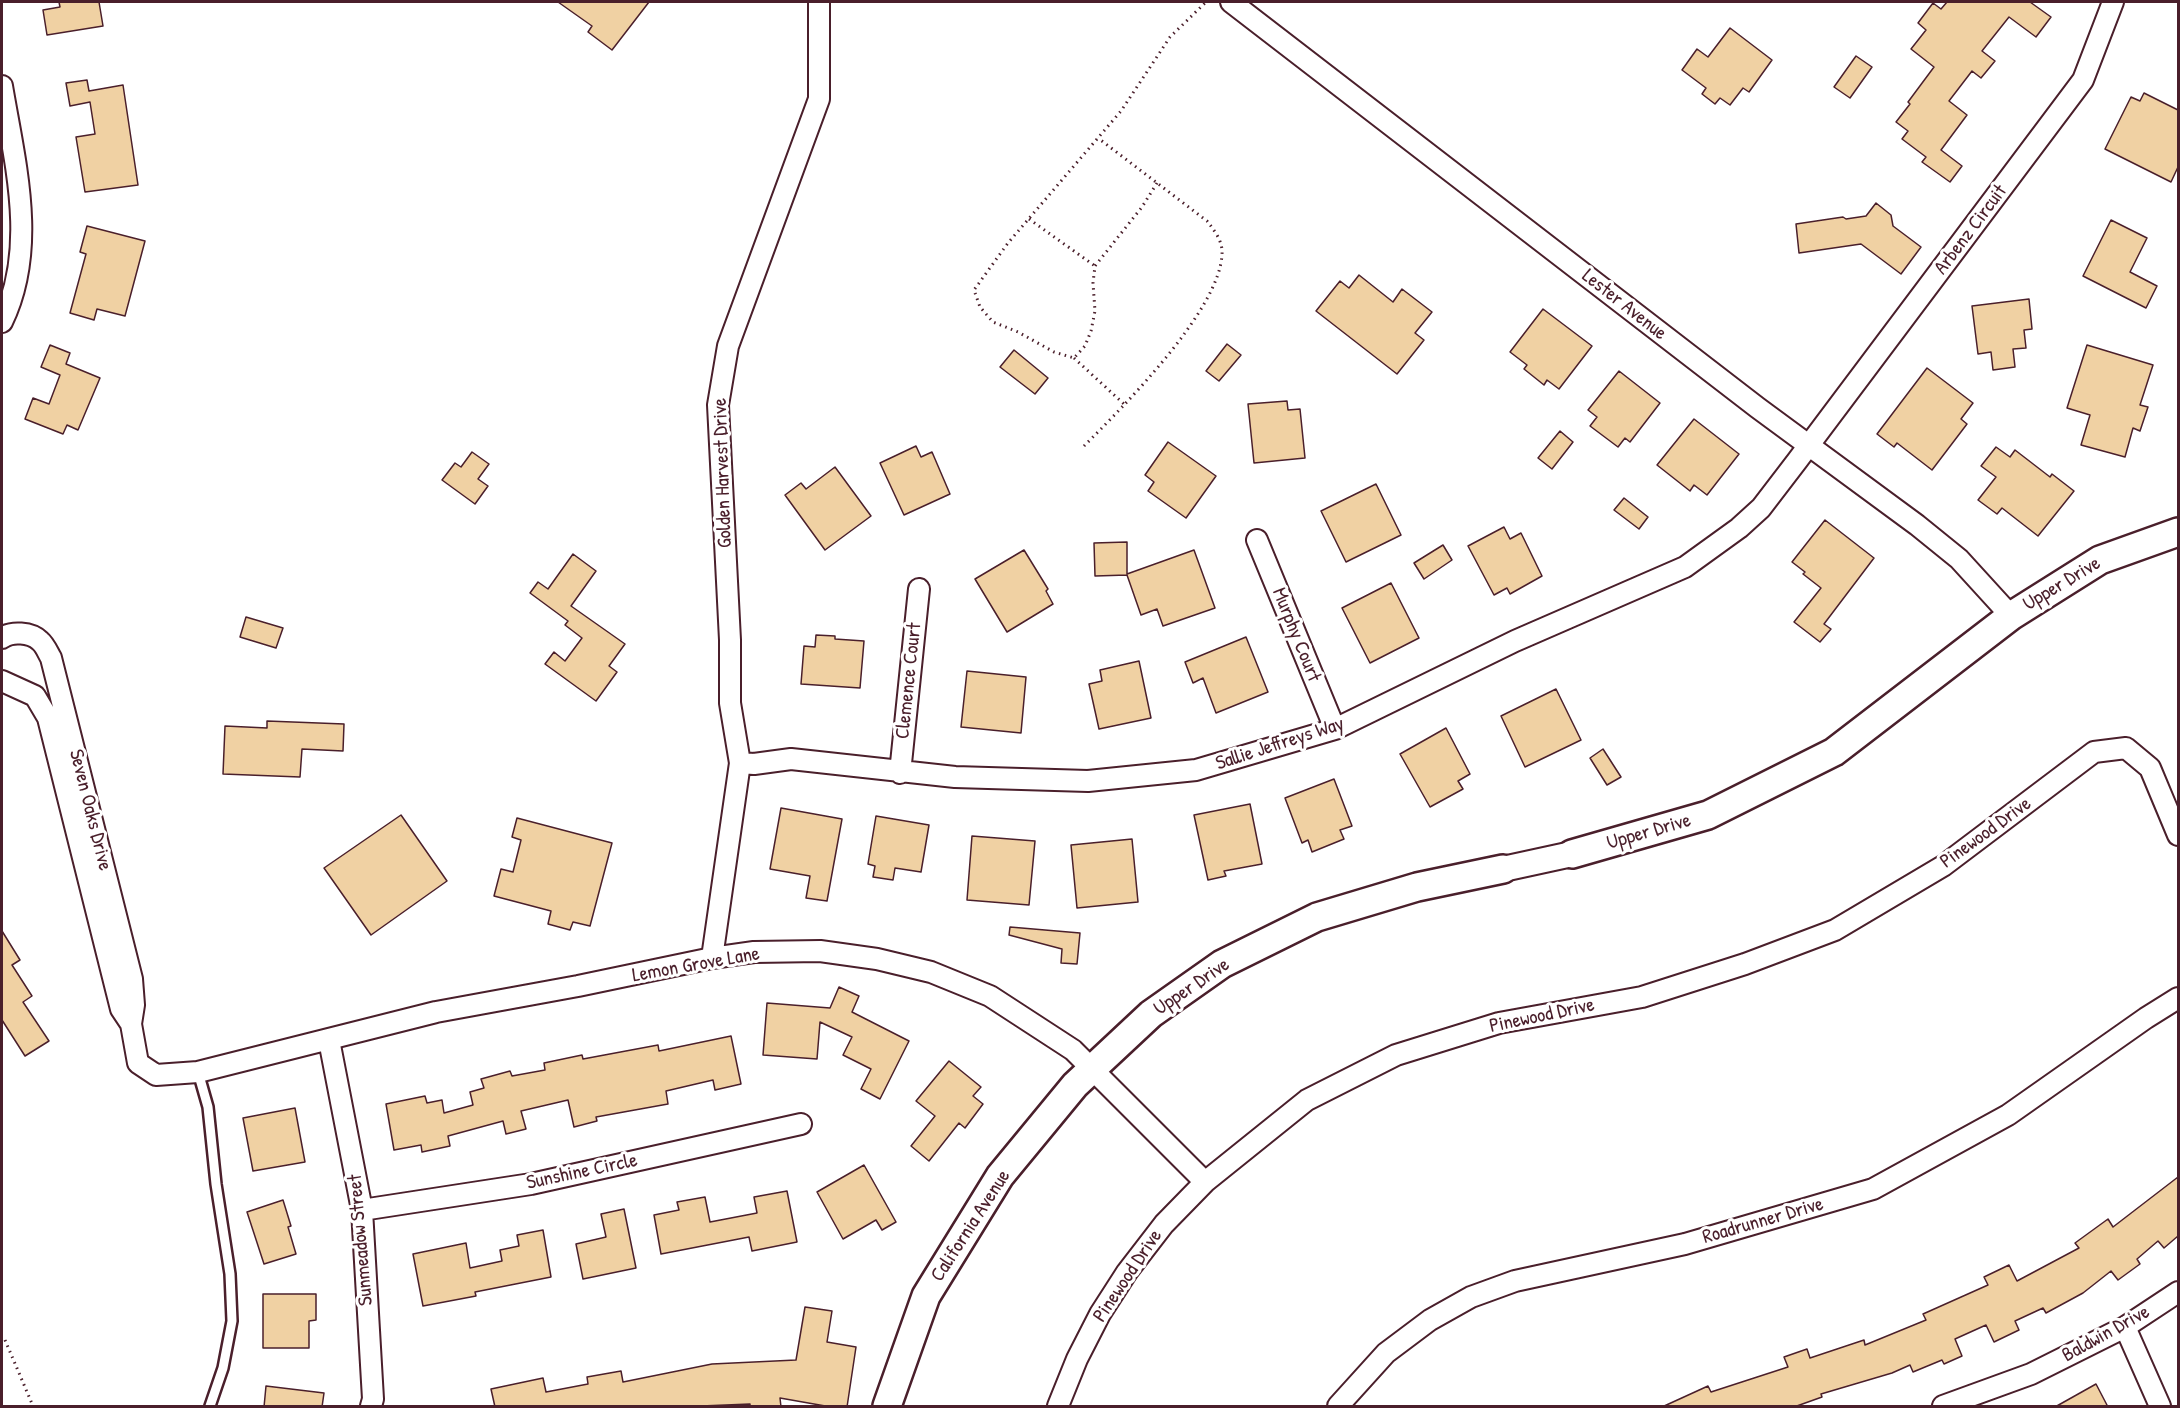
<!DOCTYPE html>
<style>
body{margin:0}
#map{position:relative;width:2180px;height:1408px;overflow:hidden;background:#fff;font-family:"Patrick Hand",sans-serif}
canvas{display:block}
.frame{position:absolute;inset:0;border:3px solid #4a1f2b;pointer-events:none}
</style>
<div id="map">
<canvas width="2180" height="1408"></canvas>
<div class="frame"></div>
</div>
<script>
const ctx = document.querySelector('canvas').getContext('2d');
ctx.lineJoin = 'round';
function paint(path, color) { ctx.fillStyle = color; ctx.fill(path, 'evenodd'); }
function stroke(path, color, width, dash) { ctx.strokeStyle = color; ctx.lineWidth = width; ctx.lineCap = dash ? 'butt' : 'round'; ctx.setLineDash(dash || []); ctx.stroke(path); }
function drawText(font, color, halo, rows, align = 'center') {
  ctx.font = font + ' "Patrick Hand",sans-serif'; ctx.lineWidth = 6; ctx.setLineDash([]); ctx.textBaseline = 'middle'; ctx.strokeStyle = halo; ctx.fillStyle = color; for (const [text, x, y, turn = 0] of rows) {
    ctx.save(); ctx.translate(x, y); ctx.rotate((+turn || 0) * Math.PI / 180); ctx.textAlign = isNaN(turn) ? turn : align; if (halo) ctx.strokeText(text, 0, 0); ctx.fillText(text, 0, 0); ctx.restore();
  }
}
const building = new Path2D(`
 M59,2h40l4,24 -56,9 -4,-25 17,-3z
 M558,2h91l-37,48 -24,-18 4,-6z
 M1947,2h83l21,15 -15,20 -27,-20 -27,34 13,10 -14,17 -9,-7 -23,30 18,14 -26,35 21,16 -12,16 -28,-20 4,-5 -24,-18 6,-8 -12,-9 14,-18 -2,-2 26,-35 -23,-18 15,-19 -8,-7 15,-20 8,6z
 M1730,28l42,32 -23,32 -6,-4 -13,17 -10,-7 -5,6 -13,-10 4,-6 -24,-18 15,-21 11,8z
 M1856,56l16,11 -22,31 -16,-11z
 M87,80l2,11 34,-6 15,100 -53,7 -9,-55 19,-3 -5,-32 -20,4 -4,-23z
 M2144,93l34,17v57l-7,15 -66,-33 26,-52 9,4z
 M1876,203l15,12 2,11 28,21 -20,27 -40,-30 -62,9 -3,-29 47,-7 3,2 20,-3z
 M2111,220l36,18 -17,34 27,14 -11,22 -63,-32z
 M87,226l58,15 -20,75 -28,-7 -3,11 -24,-7 16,-59 -6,-2z
 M1359,275l34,27 9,-13 30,23 -17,21 9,7 -27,34 -81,-63 24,-30 9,7z
 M2029,299l3,30 -8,1 2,18 -13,1 2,18 -22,3 -2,-18 -13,2 -6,-48z
 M1543,309l49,37 -33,43 -12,-9 -3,5 -20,-16 3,-4 -17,-13z
 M1227,344l14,11 -22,26 -13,-10z
 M50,345l20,8 -4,11 34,14 -22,52 -11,-5 -4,9 -38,-15 8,-21 16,6 11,-29 -19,-8z
 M2087,345l66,20 -13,40 8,2 -8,24 -7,-3 -8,29 -44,-12 9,-30 -23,-7z
 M1014,350l34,28 -13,16 -35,-27z
 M1927,368l46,35 -12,16 6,5 -35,46 -35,-27 -3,4 -17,-13z
 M1619,371l41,32 -30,39 -5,-4 -7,9 -28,-21 7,-9 -9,-7z
 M1287,401l1,9 12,-1 5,49 -51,5 -6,-59z
 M1694,419l45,35 -32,41 -13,-10 -4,6 -33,-26z
 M1560,431l13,11 -21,27 -14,-11z
 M1168,442l48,34 -30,42 -38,-27 6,-9 -9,-7z
 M916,446l5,11 11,-5 18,42 -46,21 -24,-52z
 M1996,447l14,10 5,-7 35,27 2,-3 22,17 -36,45 -36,-28 -5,6 -19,-14 18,-23 -15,-11z
 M472,452l17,12 -11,15 10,7 -13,18 -33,-24 13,-17 6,4z
 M835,467l36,49 -46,34 -40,-55 16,-12 5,6z
 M1376,484l25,51 -55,27 -25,-51z
 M1624,498l24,19 -9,12 -25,-19z
 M1825,520l49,38 -50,66 7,5 -11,13 -26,-20 27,-34 -18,-14 2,-2 -13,-10z
 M1504,527l6,12 11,-6 21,43 -32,18 -3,-6 -13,7 -26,-49z
 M1127,542v32l67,-24 21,58 -52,18 -6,-17 -16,6 -14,-40 -32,1 -1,-33z
 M1443,545l9,15 -28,19 -10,-16z
 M1024,550l24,39 -2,2 7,13 -46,28 -32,-53z
 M573,554l23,17 -25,35 54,38 -16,22 8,6 -21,29 -51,-37 9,-12 11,9 17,-23 -17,-13 3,-4 -38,-28 8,-11 10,7z
 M1391,583l28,55 -49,25 -28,-55z
 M246,617l37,11 -7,20 -36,-11z
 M816,635l19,1v3l29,2 -4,47 -59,-4 3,-38 11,1z
 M1246,637l22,55 -52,21 -13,-35 -10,5 -8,-21z
 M1139,661l12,57 -52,11 -10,-45 13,-3 -2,-11z
 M967,671l59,6 -5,56 -60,-6z
 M1556,689l25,51 -56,27 -24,-51z
 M267,721l77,3 -1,27 -41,-2 -2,28 -77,-3 2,-48 42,2z
 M1446,728l24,46 -12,7 5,8 -33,18 -30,-53z
 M1603,749l18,28 -14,8 -17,-27z
 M1334,779l18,47 -12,4 4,9 -32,13 -4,-12 -6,3 -17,-45z
 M1250,804l12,60 -38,7 2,5 -18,4 -14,-65z
 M781,808l61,11 -15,82 -21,-3 4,-22 -40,-7z
 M401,815l46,66 -76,54 -47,-67z
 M876,816l53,9 -8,47 -26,-4 -2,12 -20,-3 2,-11 -7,-2z
 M517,818l95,25 -22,83 -17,-4 -3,8 -22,-6 3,-13 -57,-15 7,-27 12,3 8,-32 -9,-3z
 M972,836l63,5 -6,64 -62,-5z
 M1132,839l6,63 -61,6 -6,-63z
 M1010,927l70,6 -3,31 -16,-1 1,-14 -53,-14z
 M2,931l18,29 -8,5 20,31 -9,6 26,39 -24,15 -23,-36z
 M839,987l20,9 -7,16 57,29 -29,58 -19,-10 10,-20 -28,-14 9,-18 -32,-15 -3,37 -54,-4 4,-52 63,5z
 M731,1036l10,48 -26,6 -2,-10 -47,11 2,13 -72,13 1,4 -23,6 -6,-27 -47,11 5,18 -20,5 -3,-13 -55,15 2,10 -28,6 -1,-7 -27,5 -8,-46 39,-8 2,7 15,-3 2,13 29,-8 -3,-13 14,-4 -3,-9 29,-8 2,5 33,-6 -1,-7 38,-8 1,4 75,-14 1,6z
 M949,1061l32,26 -8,9 10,8 -18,24 -6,-5 -30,38 -18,-15 24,-30 -19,-15z
 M295,1108l10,54 -52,9 -10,-53z
 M864,1165l32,57 -14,8 -6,-10 -33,19 -26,-47z
 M2178,1177v59l-14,12 -6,-7 -21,18 3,5 -22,16 -7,-9 -28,22 -37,20 -3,-5 -28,13 4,9 -25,12 -8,-17 -31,14 7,17 -18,8 -2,-4 -29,12 -3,-7 -18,8 -71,21 1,3 -28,10h-132l46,-21 3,6 77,-25 -4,-10 23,-8 3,9 54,-18 1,5 61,-25 -3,-6 65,-29 -4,-8 25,-12 8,16 62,-33 -4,-5 33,-24 5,8z
 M787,1191l10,51 -45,9 -3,-14 -88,17 -7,-39 25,-5 -2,-8 28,-5 5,25 47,-9 -3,-16z
 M283,1200l8,26 -3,1 8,27 -32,10 -17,-52z
 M624,1209l12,59 -53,11 -7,-35 30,-7 -5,-23z
 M543,1230l8,47 -76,15 1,4 -53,10 -10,-52 53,-11 4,25 32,-7 -2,-11 19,-4 -2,-11z
 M263,1294h53v26l-7,1v27h-46z
 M805,1307l27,4 -5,31 29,5 -9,60h-16l-51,-9 1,9h-31v-3l-49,2 -206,1 -4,-18 52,-11 3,14 42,-8 -1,-7 34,-6 2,11 89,-18 84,-4z
 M2096,1384l12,23h-53z
 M266,1386l58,7 -2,14h-58z`);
const path = new Path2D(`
 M1157,183l-15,24 -47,59 -2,17 2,28 -4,20 -6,15 -11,12 -20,-6 -36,-20 -25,-10 -13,-15 -6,-17 34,-47 113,-132 49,-74 36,-35
 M1029,219l66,47
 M1074,358l51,47
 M1084,446c39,-39 136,-136 138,-192 1,-13 -8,-24 -15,-33l-109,-83
 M5,1340l28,66`);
const service = new Path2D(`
 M198,1072l10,35 8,77 14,90 2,47 -9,47 -13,38`);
const minor = new Path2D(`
 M1231,2l527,406 159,117 42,34 52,57
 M2,86c13,77 36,162 0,236
 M1257,540l78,189
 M2,638c9,-7 29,-6 38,3 5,4 8,12 11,17l81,321 2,26 -3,19 7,39 18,12 42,-3 238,-60 142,-26 134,-28 42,-6 66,-1 57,8 54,13 59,24 83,54 132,132
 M2,681l33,15 13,22 73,291 10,15
 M740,763l14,1 37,-5 164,18 133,4 108,-11 139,-41 180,-88 170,-74 54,-39 22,-20 36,-47 286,-381 30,-78
 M900,773l19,-184
 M712,958l28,-195 -10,-60v-63l-12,-235 10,-59 91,-247v-97
 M329,1040l33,170 11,189 -2,7
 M362,1210l169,-26 270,-60
 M2125,1327l35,79
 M1058,1406l19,-47 23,-45 27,-42 37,-48 41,-42 102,-82 89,-45 103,-32 143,-26 103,-33 90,-34 108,-64 151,-114 32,-4 24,20 28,67
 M1338,1406l48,-53 44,-33 41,-23 44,-16 170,-37 188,-55 135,-74 138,-97 32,-20
 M1943,1406l88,-32 94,-47 53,-35`);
const tertiary = new Path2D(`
 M1503,869l69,-15`);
const secondary = new Path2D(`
 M1572,854l136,-39 126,-63 177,-136 89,-56 78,-28
 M887,1406l39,-110 74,-120 75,-91 76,-71 71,-50 95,-47 100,-30 86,-18`);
const streetNames = [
 ["Arbenz Circuit",1971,230,-53],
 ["Lester Avenue",1624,305,38],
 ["Golden Harvest Drive",723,473,-92],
 ["Upper Drive",2062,584,-31],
 ["Murphy Court",1296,635,68],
 ["Clemence Court",909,681,-84],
 ["Sallie Jeffreys Way",1280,744,-18],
 ["Seven Oaks Drive",90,810,76],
 ["Upper Drive",1649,832,-16],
 ["Pinewood Drive",1986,833,-36],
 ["Lemon Grove Lane",696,965,-10],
 ["Upper Drive",1192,987,-34],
 ["Pinewood Drive",1542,1016,-12],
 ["Sunshine Circle",582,1172,-12],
 ["Roadrunner Drive",1763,1221,-16],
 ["California Avenue",971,1226,-57],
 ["Sunmeadow Street",361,1240,-95],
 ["Pinewood Drive",1128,1276,-56],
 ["Baldwin Drive",2106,1334,-29]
];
paint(building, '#f0d1a3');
stroke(building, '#4a1f2b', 1.5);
stroke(service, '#4a1f2b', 14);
stroke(minor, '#4a1f2b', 24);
stroke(tertiary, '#4a1f2b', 28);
stroke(secondary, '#4a1f2b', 32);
stroke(path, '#4a1f2b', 3, [1.5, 4.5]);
stroke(service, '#fff', 9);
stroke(minor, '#fff', 20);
stroke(tertiary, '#fff', 24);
stroke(secondary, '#fff', 27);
drawText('20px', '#4a1f2b', '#fff', streetNames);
</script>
